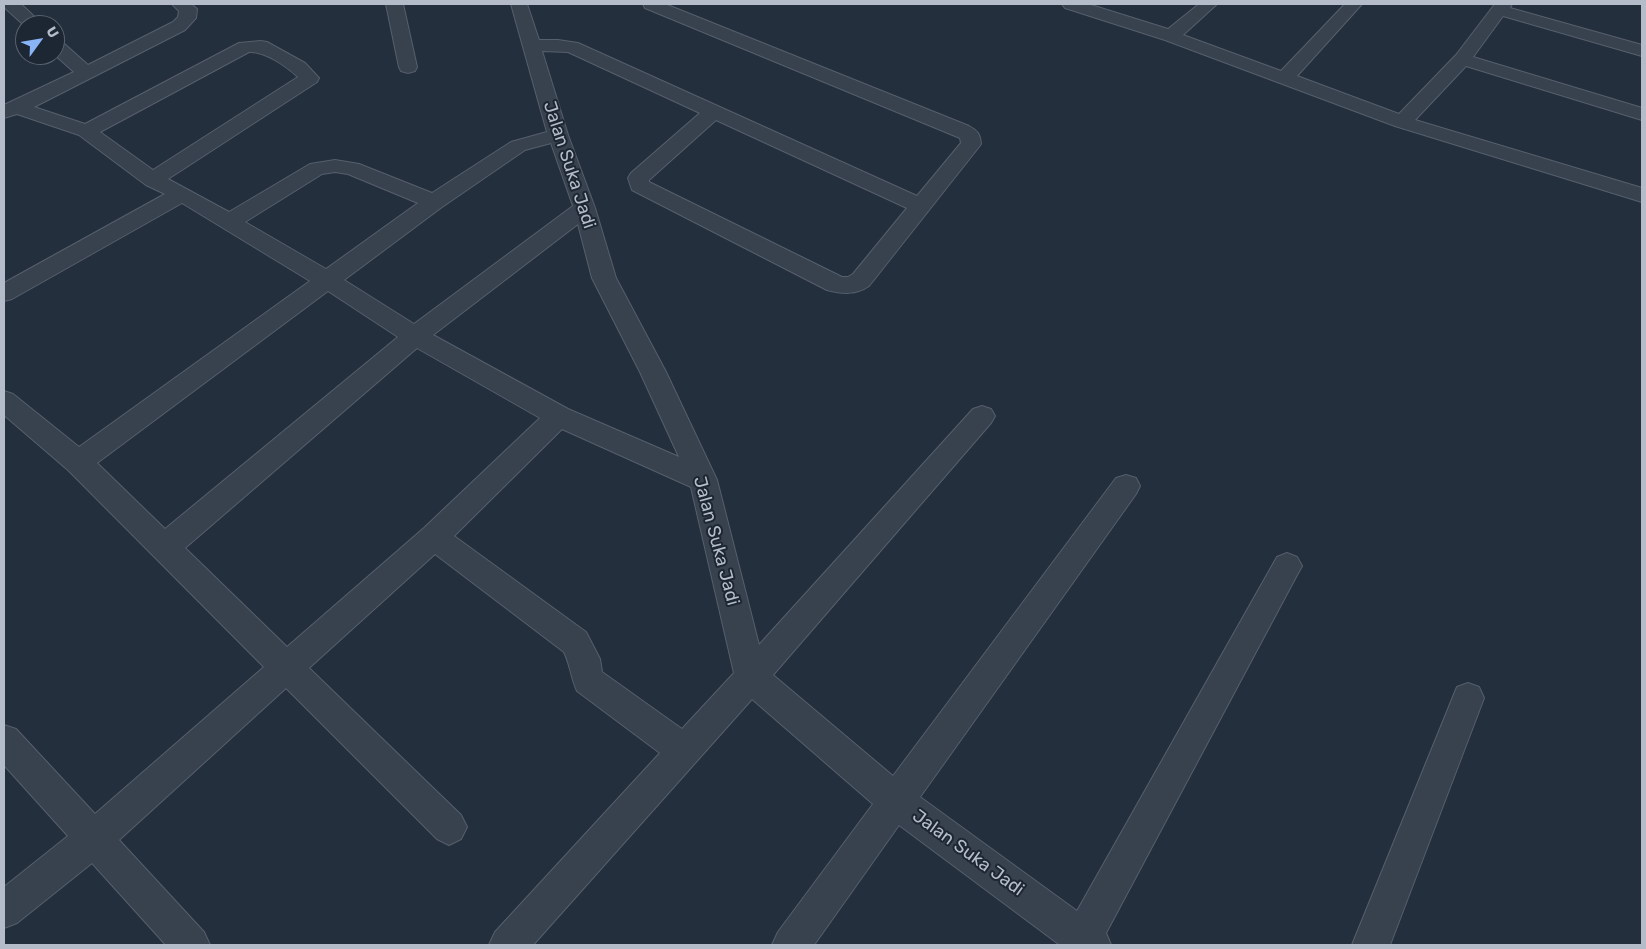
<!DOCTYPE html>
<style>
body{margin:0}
#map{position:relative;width:1646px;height:949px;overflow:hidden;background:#242f3e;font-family:Rubik,sans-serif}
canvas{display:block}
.frame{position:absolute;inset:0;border:5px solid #b4bcc9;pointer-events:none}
.north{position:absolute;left:15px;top:15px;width:50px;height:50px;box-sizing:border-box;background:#1d2633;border:1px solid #59626f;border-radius:50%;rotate:58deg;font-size:14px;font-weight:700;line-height:20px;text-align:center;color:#b4bcc9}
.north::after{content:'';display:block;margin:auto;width:18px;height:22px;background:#8ab4f8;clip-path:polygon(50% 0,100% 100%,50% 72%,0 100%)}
</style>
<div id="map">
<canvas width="1646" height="949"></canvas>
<div class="frame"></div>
<div class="north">U</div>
</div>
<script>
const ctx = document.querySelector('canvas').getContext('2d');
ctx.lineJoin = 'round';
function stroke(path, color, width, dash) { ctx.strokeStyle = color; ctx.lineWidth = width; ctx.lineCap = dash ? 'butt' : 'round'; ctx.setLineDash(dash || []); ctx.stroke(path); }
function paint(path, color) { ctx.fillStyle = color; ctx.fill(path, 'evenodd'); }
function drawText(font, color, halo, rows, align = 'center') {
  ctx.font = font + ' Rubik,sans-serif'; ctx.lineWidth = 4; ctx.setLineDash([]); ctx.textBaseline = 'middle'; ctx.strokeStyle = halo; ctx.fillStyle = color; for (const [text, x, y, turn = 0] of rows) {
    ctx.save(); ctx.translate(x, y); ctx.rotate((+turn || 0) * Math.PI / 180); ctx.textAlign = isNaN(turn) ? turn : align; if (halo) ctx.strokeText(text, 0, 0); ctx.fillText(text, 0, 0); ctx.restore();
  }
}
const minor = new Path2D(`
 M4,4h17l22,21 -18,1 -20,-18z
 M172,4h19l6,5 -1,9 -11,12 -151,77 51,17 154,-81 22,-2 6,1 38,21 14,15 -2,4 -149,97 61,33 81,-48 25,-4 24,4 73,29 79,-51 36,-10 -36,-128h16l12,36h19l20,3 339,153 44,-53 -1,-5 -315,-130 -2,-4h22l304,122c9,5 11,8 12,18l-3,4 -109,138c-13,9 -27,8 -42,4l-195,-100 -4,-12 3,-5 69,-60 -132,-61 -26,-1 26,84 27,73 21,70 50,94 51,108 42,165 214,-236 9,-3 9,3 4,7 -4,7 -218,252 120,101 223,-298 10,-3 10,3 4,8 -4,8 -216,303 157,114 200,-354 10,-4 10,4 5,9 -5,9 -191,358 5,12h-51l-161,-120 -85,120h-42l6,-13 95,-128 -121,-105 -219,246h-44l6,-13 165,-179 -83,-62c-6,-13 -7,-27 -13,-39l-129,-98 -126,114 152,147 6,12 -6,12 -12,6 -12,-6 -151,-151 -167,152 85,92 6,13h-44l-74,-82 -75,60 -13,5v-41l64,-51 -64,-71v-40l12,4 79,85 169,-147 -196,-197 -64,-55v-24l9,3 66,53 231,-166 -128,-78 -170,96 -8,2v-18l161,-89 -19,-9 -67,-50 -62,-21 -13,4v-13l70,-33 -19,-17v-15l6,1 27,24 85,-43 5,-5 1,-6zM249,52c16,-1 37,14 49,25l-145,93 -53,-38zM716,120l191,88 -54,66 -5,3h-6l-193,-95v-2zM551,143l22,63 -159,118 -70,-44 98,-73 83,-57zM335,172l13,2 70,29 -92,66 -81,-47 77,-48zM578,224l14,54 48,94 39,85 -111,-48 -135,-74zM328,291l70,46 -233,192 -68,-66zM417,348l123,70 -116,110 -137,119 -102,-99zM562,429l129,58 43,186 -52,56 -80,-57 -2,-13 -14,-27 -132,-96z
 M386,4h17l14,63 -2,4 -7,2 -7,-2 -2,-4z
 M1062,4h26l80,25 31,-25h18l-34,31 98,36 64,-67h17l-65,72 102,38 57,-59 39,-51h17l-2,4 132,37v11l-139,-40 -30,41 169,51v12l-176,-54 -51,54 227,68v14l-247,-76 -230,-86 -100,-32z
 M1468,683l11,4 5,11 -94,247h-38l105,-258z`);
const streetNames = [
 ["Jalan Suka Jadi",569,165,72],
 ["Jalan Suka Jadi",716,541,75],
 ["Jalan Suka Jadi",968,853,36]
];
stroke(minor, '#565f6c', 2);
paint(minor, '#38414e');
drawText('18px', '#b4bcc9', '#1d2633', streetNames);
</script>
